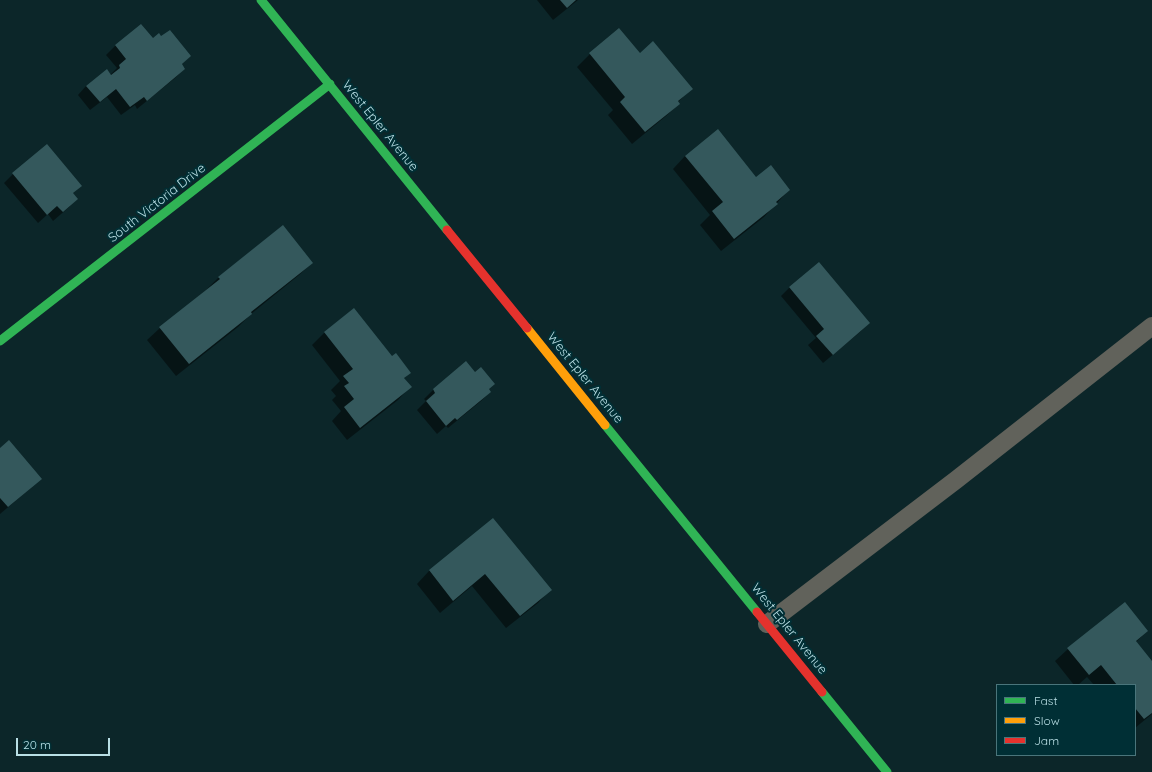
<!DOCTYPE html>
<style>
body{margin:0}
#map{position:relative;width:1152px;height:772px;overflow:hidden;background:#0c2629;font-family:Quicksand,sans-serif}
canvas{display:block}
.legend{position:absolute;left:996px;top:684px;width:140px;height:72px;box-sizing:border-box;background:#002f35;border:1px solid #4a757b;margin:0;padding:5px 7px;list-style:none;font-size:12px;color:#b9dfe5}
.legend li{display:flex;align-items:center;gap:8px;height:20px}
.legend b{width:20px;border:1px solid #4a757b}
.scale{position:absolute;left:16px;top:738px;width:94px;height:18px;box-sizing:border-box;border:2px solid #b9dfe5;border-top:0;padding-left:5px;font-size:12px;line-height:14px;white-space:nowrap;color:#b9dfe5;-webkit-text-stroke:3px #002f35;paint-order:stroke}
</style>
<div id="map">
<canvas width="1152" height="772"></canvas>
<ul class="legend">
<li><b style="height:5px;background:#30b455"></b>Fast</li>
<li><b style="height:5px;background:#ff9f0a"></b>Slow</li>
<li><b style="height:5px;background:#e5322d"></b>Jam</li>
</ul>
<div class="scale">20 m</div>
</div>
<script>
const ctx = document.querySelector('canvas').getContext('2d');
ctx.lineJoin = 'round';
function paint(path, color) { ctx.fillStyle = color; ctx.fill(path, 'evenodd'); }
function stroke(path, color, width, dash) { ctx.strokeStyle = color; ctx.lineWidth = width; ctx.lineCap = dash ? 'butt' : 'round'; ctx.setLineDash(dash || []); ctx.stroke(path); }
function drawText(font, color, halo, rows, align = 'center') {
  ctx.font = font + ' Quicksand,sans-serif'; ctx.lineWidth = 4; ctx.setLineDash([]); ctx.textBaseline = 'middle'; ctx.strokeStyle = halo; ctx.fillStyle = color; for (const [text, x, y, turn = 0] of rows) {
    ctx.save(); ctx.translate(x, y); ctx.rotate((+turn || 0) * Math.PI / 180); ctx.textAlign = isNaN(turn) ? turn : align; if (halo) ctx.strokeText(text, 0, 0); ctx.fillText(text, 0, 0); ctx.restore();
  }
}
const shadow = new Path2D(`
 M537,0h41l-25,20z
 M141,25l12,15 8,-2 29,18 -9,9 3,4 -9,9 -38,31 -2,-4 -14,10 -14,-18 -17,13 -12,-15 8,-9 24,-11 7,-7 -11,-13 9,-9z
 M619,30l21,24 51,35 -13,13 1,2 -13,12 -34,28 -24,-29 5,-5 -36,-43 13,-13z
 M46,146l35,40 -9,8 5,5 -9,9 -15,13 -5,-7 -10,9 -34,-40 9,-9z
 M685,156l104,34 -25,27 -43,34 -21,-26 10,-10 -37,-46z
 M312,263l-13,12 -48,39 -13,13 -62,49 -29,-36 13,-12 46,-38 13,-13z
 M790,287l79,36 -9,9 -37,31 -15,-18 8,-7 -35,-42z
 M325,332l67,25 18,15 -6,6 6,9 -12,13 -51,40 -15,-19 9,-10 -9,-11 4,-4 -5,-6 9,-9 -28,-36z
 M466,363l24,29 -9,9 -33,27 -2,-2 -9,8 -20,-24 9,-9 -2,-2 9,-9z
 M0,450l32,37 -32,27z
 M493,520l57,70 -12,13 -32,25 -34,-42 -32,27 -23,-29 12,-13z
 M1147,631l-11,11 16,21v51l-17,14v-43h-41l-7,-8 -9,8h-4l-19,-24 13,-12z`);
const building = new Path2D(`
 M560,0h16l-9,8z
 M141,24l12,14 6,-5 2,3 9,-6 21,26 -9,8 3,5 -38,32 -3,-4 -14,10 -14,-18 -16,13 -14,-16 21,-17 4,6 9,-7 -1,-3 7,-6 -11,-14z
 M619,28l21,25 13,-12 40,48 -15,12 2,3 -35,28 -25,-30 5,-5 -36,-44z
 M718,129l38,48 15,-12 19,25 -14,12 2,2 -44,35 -22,-28 11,-9 -38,-46z
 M47,144l35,42 -9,7 5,6 -15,13 -6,-6 -10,9 -35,-42z
 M283,225l30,38 -62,49 1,2 -63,50 -30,-37 61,-48 -2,-2z
 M819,262l51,61 -37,32 -17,-19 8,-7 -35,-42z
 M354,308l38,48 4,-3 15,20 -7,5 8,9 -52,41 -16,-21 10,-8 -10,-13 5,-3 -6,-7 10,-7 -29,-37z
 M466,361l9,11 6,-5 14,17 -6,5 2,3 -34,28 -2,-2 -9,8 -20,-25 9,-8 -2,-4z
 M9,440l33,39 -34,28 -8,-9v-50z
 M493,518l59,72 -32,26 -35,-42 -32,27 -24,-31z
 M1125,602l23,29 -12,10 16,20v52l-8,6 -9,-11v-23h-18l-16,-20 -12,10 -22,-27z`);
const lane = new Path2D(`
 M767,624l189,-144 196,-154`);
const fast = new Path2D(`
 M261,0l186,230
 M0,341l330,-257
 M605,425l152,187
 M822,692l65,80`);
const slow = new Path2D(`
 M527,328l78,97`);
const jam = new Path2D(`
 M447,230l80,98
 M757,612l65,80`);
const streetNames = [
 ["West Epler Avenue",380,126,51],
 ["South Victoria Drive",157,203,-38],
 ["West Epler Avenue",585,378,51],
 ["West Epler Avenue",789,629,51]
];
paint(shadow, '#0007');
paint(building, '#34585c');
stroke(lane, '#61625b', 18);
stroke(fast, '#30b455', 9);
stroke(slow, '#ff9f0a', 9);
stroke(jam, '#e5322d', 9);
drawText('13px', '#b9dfe5', '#002f35', streetNames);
</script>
